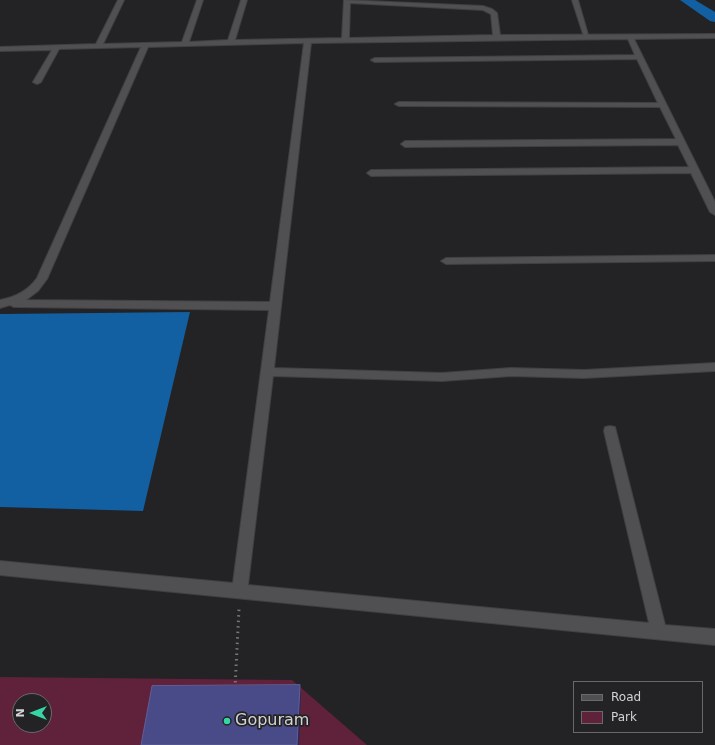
<!DOCTYPE html>
<style>
body{margin:0}
#map{position:relative;width:715px;height:745px;overflow:hidden;background:#232224;font-family:"DejaVu Sans",sans-serif}
canvas{display:block}
.legend{position:absolute;left:573px;top:681px;width:130px;height:52px;box-sizing:border-box;background:#232224;border:1px solid #69696a;margin:0;padding:5px 7px;list-style:none;font-size:12px;color:#d3d3d4}
.legend li{display:flex;align-items:center;gap:8px;height:20px}
.legend b{width:20px;border:1px solid #69696a}
.north{position:absolute;left:12px;top:693px;width:40px;height:40px;box-sizing:border-box;background:#232224;border:1px solid #69696a;border-radius:50%;rotate:270deg;font-size:11px;font-weight:700;line-height:16px;text-align:center;color:#d3d3d4}
.north::after{content:'';display:block;margin:auto;width:14px;height:18px;background:#37d4a6;clip-path:polygon(50% 0,100% 100%,50% 72%,0 100%)}
</style>
<div id="map">
<canvas width="715" height="745"></canvas>
<ul class="legend">
<li><b style="height:5px;background:#504f51"></b>Road</li>
<li><b style="height:11px;background:#60213a"></b>Park</li>
</ul>
<div class="north">N</div>
</div>
<script>
const ctx = document.querySelector('canvas').getContext('2d');
ctx.lineJoin = 'round';
function paint(path, color) { ctx.fillStyle = color; ctx.fill(path, 'evenodd'); }
function stroke(path, color, width, dash) { ctx.strokeStyle = color; ctx.lineWidth = width; ctx.lineCap = dash ? 'butt' : 'round'; ctx.setLineDash(dash || []); ctx.stroke(path); }
function drawText(font, color, halo, rows, align = 'center') {
  ctx.font = font + ' "DejaVu Sans",sans-serif'; ctx.lineWidth = 3.5; ctx.setLineDash([]); ctx.textBaseline = 'middle'; ctx.strokeStyle = halo; ctx.fillStyle = color; for (const [text, x, y, turn = 0] of rows) {
    ctx.save(); ctx.translate(x, y); ctx.rotate((+turn || 0) * Math.PI / 180); ctx.textAlign = isNaN(turn) ? turn : align; if (halo) ctx.strokeText(text, 0, 0); ctx.fillText(text, 0, 0); ctx.restore();
  }
}
const green = new Path2D(`
 M0,677l292,3 75,65h-367zM20,701h24v24h-24z`);
const water = new Path2D(`
 M190,312l-47,199 -143,-4v-193z`);
const canal = new Path2D(`
 M680,0h15l20,12v10l-5,-1z`);
const path = new Path2D(`
 M235,688l4,-79`);
const lane = new Path2D(`
 M572,0h6l11,38 -5,-1z`);
const street = new Path2D(`
 M118,0h6l-21,44 79,-2 15,-42h6l-14,42 39,-2 13,-40h6l-12,40 107,-2 2,-38 139,6 9,3 5,4 3,22 215,-1v4l-81,1 81,163v13l-5,-3 -19,-39 -320,3 -4,-3 4,-3 318,-3 -11,-22 -273,2 -4,-3 4,-3 271,-2 -16,-32 -261,-1 -4,-2 4,-2 259,1 -21,-44 -262,3 -4,-2 4,-2 260,-3 -7,-16 -317,4 -37,325 168,5 69,-5 73,2 131,-7v8l-131,7 -73,-2 -69,5 -169,-5 -25,209 401,38 -45,-192 1,-4 5,-1 5,1 1,4 49,194 50,4v16l-715,-70v-14l233,22 36,-273 -255,-3 -4,-2 -10,3v-8c15,-3 28,-9 37,-22l104,-231 -82,2 -18,33 -4,2 -4,-2 19,-32 -52,1v-4l96,-3zM350,3l133,7 8,4 2,21 -144,3zM304,43l-34,259 -244,-2 12,-9 9,-12 101,-232z
 M715,255v6l-269,3 -5,-3 5,-3z`);
const shadedWall = new Path2D(`
 M300,685l1,11 -2,49h-2z`);
const building = new Path2D(`
 M300,685l-3,60h-156l11,-59z`);
const markers = [
 [227,721,4,"#37d4a6"]
];
const nearPoinames = [
 ["Gopuram",235,721]
];
paint(green, '#60213a');
paint(water, '#1260a1');
paint(canal, '#1260a1');
stroke(lane, '#403f41', 2);
stroke(street, '#403f41', 2);
stroke(path, '#777678', 3, [1.5, 4]);
paint(lane, '#504f51');
paint(street, '#504f51');
paint(shadedWall, '#292a58');
paint(building, '#494b89');
stroke(building, '#5f6095', 1);
for (const [x, y, r, color] of markers) { const dot = new Path2D(); dot.arc(x, y, r, 0, 2 * Math.PI); ctx.fillStyle = color; ctx.fill(dot); stroke(dot, '#232224', 1.5); }
drawText('16px', '#d3d3d4', '#232224', nearPoinames, 'left');
</script>
